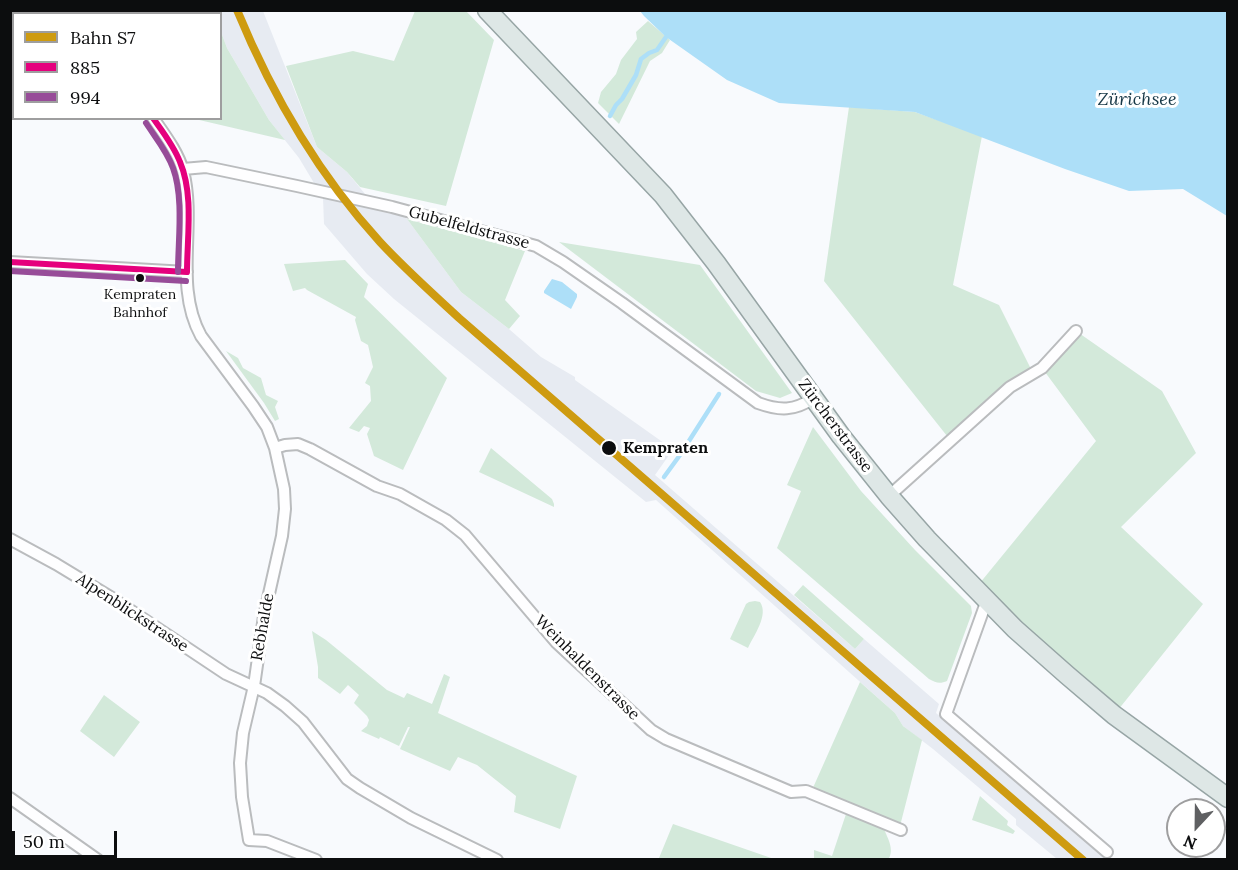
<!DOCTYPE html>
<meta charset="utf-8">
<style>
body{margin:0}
#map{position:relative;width:1238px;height:870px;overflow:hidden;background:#f8fafd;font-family:Lora,serif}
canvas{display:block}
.frame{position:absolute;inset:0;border:12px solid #0c0d0e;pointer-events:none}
.legend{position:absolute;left:12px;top:12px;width:210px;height:108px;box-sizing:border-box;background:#fff;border:2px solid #9e9e9f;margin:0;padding:8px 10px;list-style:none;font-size:18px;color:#0c0d0e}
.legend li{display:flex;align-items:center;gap:12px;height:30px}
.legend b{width:30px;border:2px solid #9e9e9f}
.north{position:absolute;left:1166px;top:798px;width:60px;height:60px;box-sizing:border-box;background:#fff;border:2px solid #9e9e9f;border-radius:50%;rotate:202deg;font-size:16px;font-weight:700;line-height:24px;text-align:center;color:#0c0d0e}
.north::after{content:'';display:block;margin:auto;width:21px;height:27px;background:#5f6062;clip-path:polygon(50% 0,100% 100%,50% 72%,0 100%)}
.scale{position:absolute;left:12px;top:831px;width:105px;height:27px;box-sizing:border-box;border:3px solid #0c0d0e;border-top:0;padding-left:8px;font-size:18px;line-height:21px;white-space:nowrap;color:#0c0d0e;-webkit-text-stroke:4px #fff;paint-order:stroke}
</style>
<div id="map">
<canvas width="1238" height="870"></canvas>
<div class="frame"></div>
<ul class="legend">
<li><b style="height:8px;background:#ce9b10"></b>Bahn S7</li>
<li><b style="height:8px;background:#e5007d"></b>885</li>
<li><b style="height:8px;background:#974c98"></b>994</li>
</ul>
<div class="north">N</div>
<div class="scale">50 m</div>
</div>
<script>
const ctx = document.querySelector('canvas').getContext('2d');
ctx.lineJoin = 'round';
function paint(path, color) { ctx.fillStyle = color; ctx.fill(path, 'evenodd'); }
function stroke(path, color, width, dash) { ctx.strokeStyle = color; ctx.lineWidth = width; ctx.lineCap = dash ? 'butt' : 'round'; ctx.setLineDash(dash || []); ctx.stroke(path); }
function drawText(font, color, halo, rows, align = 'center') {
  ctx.font = font + ' Lora,serif'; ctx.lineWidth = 6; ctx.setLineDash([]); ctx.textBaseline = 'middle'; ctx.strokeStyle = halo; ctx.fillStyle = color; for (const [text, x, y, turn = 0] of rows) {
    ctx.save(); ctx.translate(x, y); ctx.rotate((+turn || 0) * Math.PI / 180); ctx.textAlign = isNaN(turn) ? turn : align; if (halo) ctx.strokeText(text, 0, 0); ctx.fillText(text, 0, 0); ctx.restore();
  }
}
const built = new Path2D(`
 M212,11h51l54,136 30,25 32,39 21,3 7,5 54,73 48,37 32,28 34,20v3l96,68 1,3 -17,24 200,174 9,-10 75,65 -3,9 174,146h-53l-41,-34v-6l-83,-70 -30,-23 -8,-13 -239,-213 -10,2 -252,-203 -27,-25 -43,-50 -1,-26 -24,-40 -30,-38 -42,-72 -6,-16 -1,-18 -7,-1z`);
const green = new Path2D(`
 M415,11h51l28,29 -48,166 -86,-19 -13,-15 -30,-25 -31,-81 67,-15 41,10z
 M648,21l22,19 -8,13 -12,8 -31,63 -21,-21 3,-11 15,-18 5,-14 16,-21 -1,-7z
 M221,32l6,16 42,72 16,20 -90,-21 25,-1z
 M849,107l66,5 67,24 -29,149 46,20 34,68 -82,68 -127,-160z
 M407,219l118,32 -20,49 15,16 -11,13 -48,-37z
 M559,242l141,23 92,128 -12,5 -24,-7z
 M345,260l23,24 -4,13 83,81 -44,92 -29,-14 -7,-22 3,-6 -6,-2 -5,6 -10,-4 22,-27 -1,-15 -5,-3 8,-16 -5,-22 -7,-4 -6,-21 1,-3 -49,-27 -2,-2 -12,3 -9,-27z
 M1076,331l86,60 34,62 -75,74 82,77 -89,111 -139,-126 121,-148 -54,-73z
 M226,351l12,7 5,10 18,10 5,17 12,6 -3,6 4,12 -4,2 -11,-18z
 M813,427l48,64 54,59 56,56 1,7 -25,68c-7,3 -11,2 -18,-2l-152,-131 24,-57 -14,-6z
 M491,448l61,51 2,5v3l-75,-35z
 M803,585l61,54 -9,10 -61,-54z
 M755,601l5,1c9,13 -6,33 -12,46l-18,-9 16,-35 3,-2z
 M312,631l14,9 61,50 17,8 3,-5 25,11 12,-30 6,3 -12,36 139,63 -17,53 -46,-17 2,-16 -39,-31 -19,-8 -8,14 -50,-22 10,-22h-2l-9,19 -19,-9 -1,2 -18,-8 6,-5 2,-6 -2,-4 -13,-13 5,-8 -11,-10 -8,9 -22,-16v-11z
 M860,682l35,31 8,13 19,14 -22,86 -88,-36z
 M104,695l36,27 -26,35 -34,-26z
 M980,796l28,25 -1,4 8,6 -2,3 -41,-14z
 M846,814l38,15c4,10 11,21 4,31l-74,-1v-9l18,6z
 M673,824l101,35 -111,1 -4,-2z`);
const water = new Path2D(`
 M640,11h587v205l-44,-27 -54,2 -64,-22 -150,-57 -136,-9 -52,-23 -61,-43 -22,-21z
 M552,279l10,3 15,12v3l-6,12 -27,-16v-2z`);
const stream = new Path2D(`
 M610,116l6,-11 6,-6 14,-24 5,-16 8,-6 8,-3 9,-13
 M664,477l16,-22 39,-61`);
const minor = new Path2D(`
 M80,10l2,4
 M153,118c11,16 25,34 30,53 14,54 -10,114 18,165l52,70 14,21 8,21 9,41 1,20 -3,27 -18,80 -10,70 -11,47 -3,30 2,34 7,43 18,1 49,19
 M183,169l23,-2 91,19 95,21 144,39 27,16 59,41 136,100c22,8 36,8 56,-5
 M10,262l177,10
 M275,448l10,-3 13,-1 12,5 67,37 23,8 46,26 19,15 91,107 95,88 15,9 125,53 15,-1 95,39
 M889,496l121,-109 32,-19 34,-37
 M10,539l46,25 56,34 114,76 41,19 18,13 18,16 44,57 13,9 51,30 86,42
 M987,600l-41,114 161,138
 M10,798l88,62`);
const primary = new Path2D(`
 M487,10l176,185 53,68 125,173 48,60 38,43 88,90 52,46 47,40 114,83`);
const bus1 = new Path2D(`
 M153,118c10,14 21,28 27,44 14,33 7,75 7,110
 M10,262l177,10`);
const bus2 = new Path2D(`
 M146,123c9,14 21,28 27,45 11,30 5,72 5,104
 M10,271l176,10`);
const rail1 = new Path2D(`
 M237,10c35,85 81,164 143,232 25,27 52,51 79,76l624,542`);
const markers = [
 [140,278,5,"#0c0d0e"],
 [609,448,8,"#0c0d0e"]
];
const busNames = [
 ["Kempraten",140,295],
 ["Bahnhof",140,313]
];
const streetNames = [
 ["Gubelfeldstrasse",469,228,15],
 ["Zürcherstrasse",835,426,53],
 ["Alpenblickstrasse",132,613,33],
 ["Rebhalde",263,627,-80],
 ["Weinhaldenstrasse",587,668,45]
];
const stopNames = [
 ["Kempraten",623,448]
];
const waterNames = [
 ["Zürichsee",1137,100]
];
paint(built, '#e7ebf2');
paint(green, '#d3e9da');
paint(water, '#addff8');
stroke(stream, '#addff8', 4.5);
stroke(minor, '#babcbe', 14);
stroke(primary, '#97a5a5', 21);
stroke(minor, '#fefeff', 10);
stroke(primary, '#dee7e6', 18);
stroke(bus1, '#e5007d', 6);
stroke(bus2, '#974c98', 6);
stroke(rail1, '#ce9b10', 8);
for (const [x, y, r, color] of markers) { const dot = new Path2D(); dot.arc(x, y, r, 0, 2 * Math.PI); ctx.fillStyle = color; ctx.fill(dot); stroke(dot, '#fff', 2); }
drawText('14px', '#0c0d0e', '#fff', busNames);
drawText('16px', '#0c0d0e', '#fff', streetNames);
drawText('bold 16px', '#0c0d0e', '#fff', stopNames, 'left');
drawText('italic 18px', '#173847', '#fff', waterNames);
</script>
